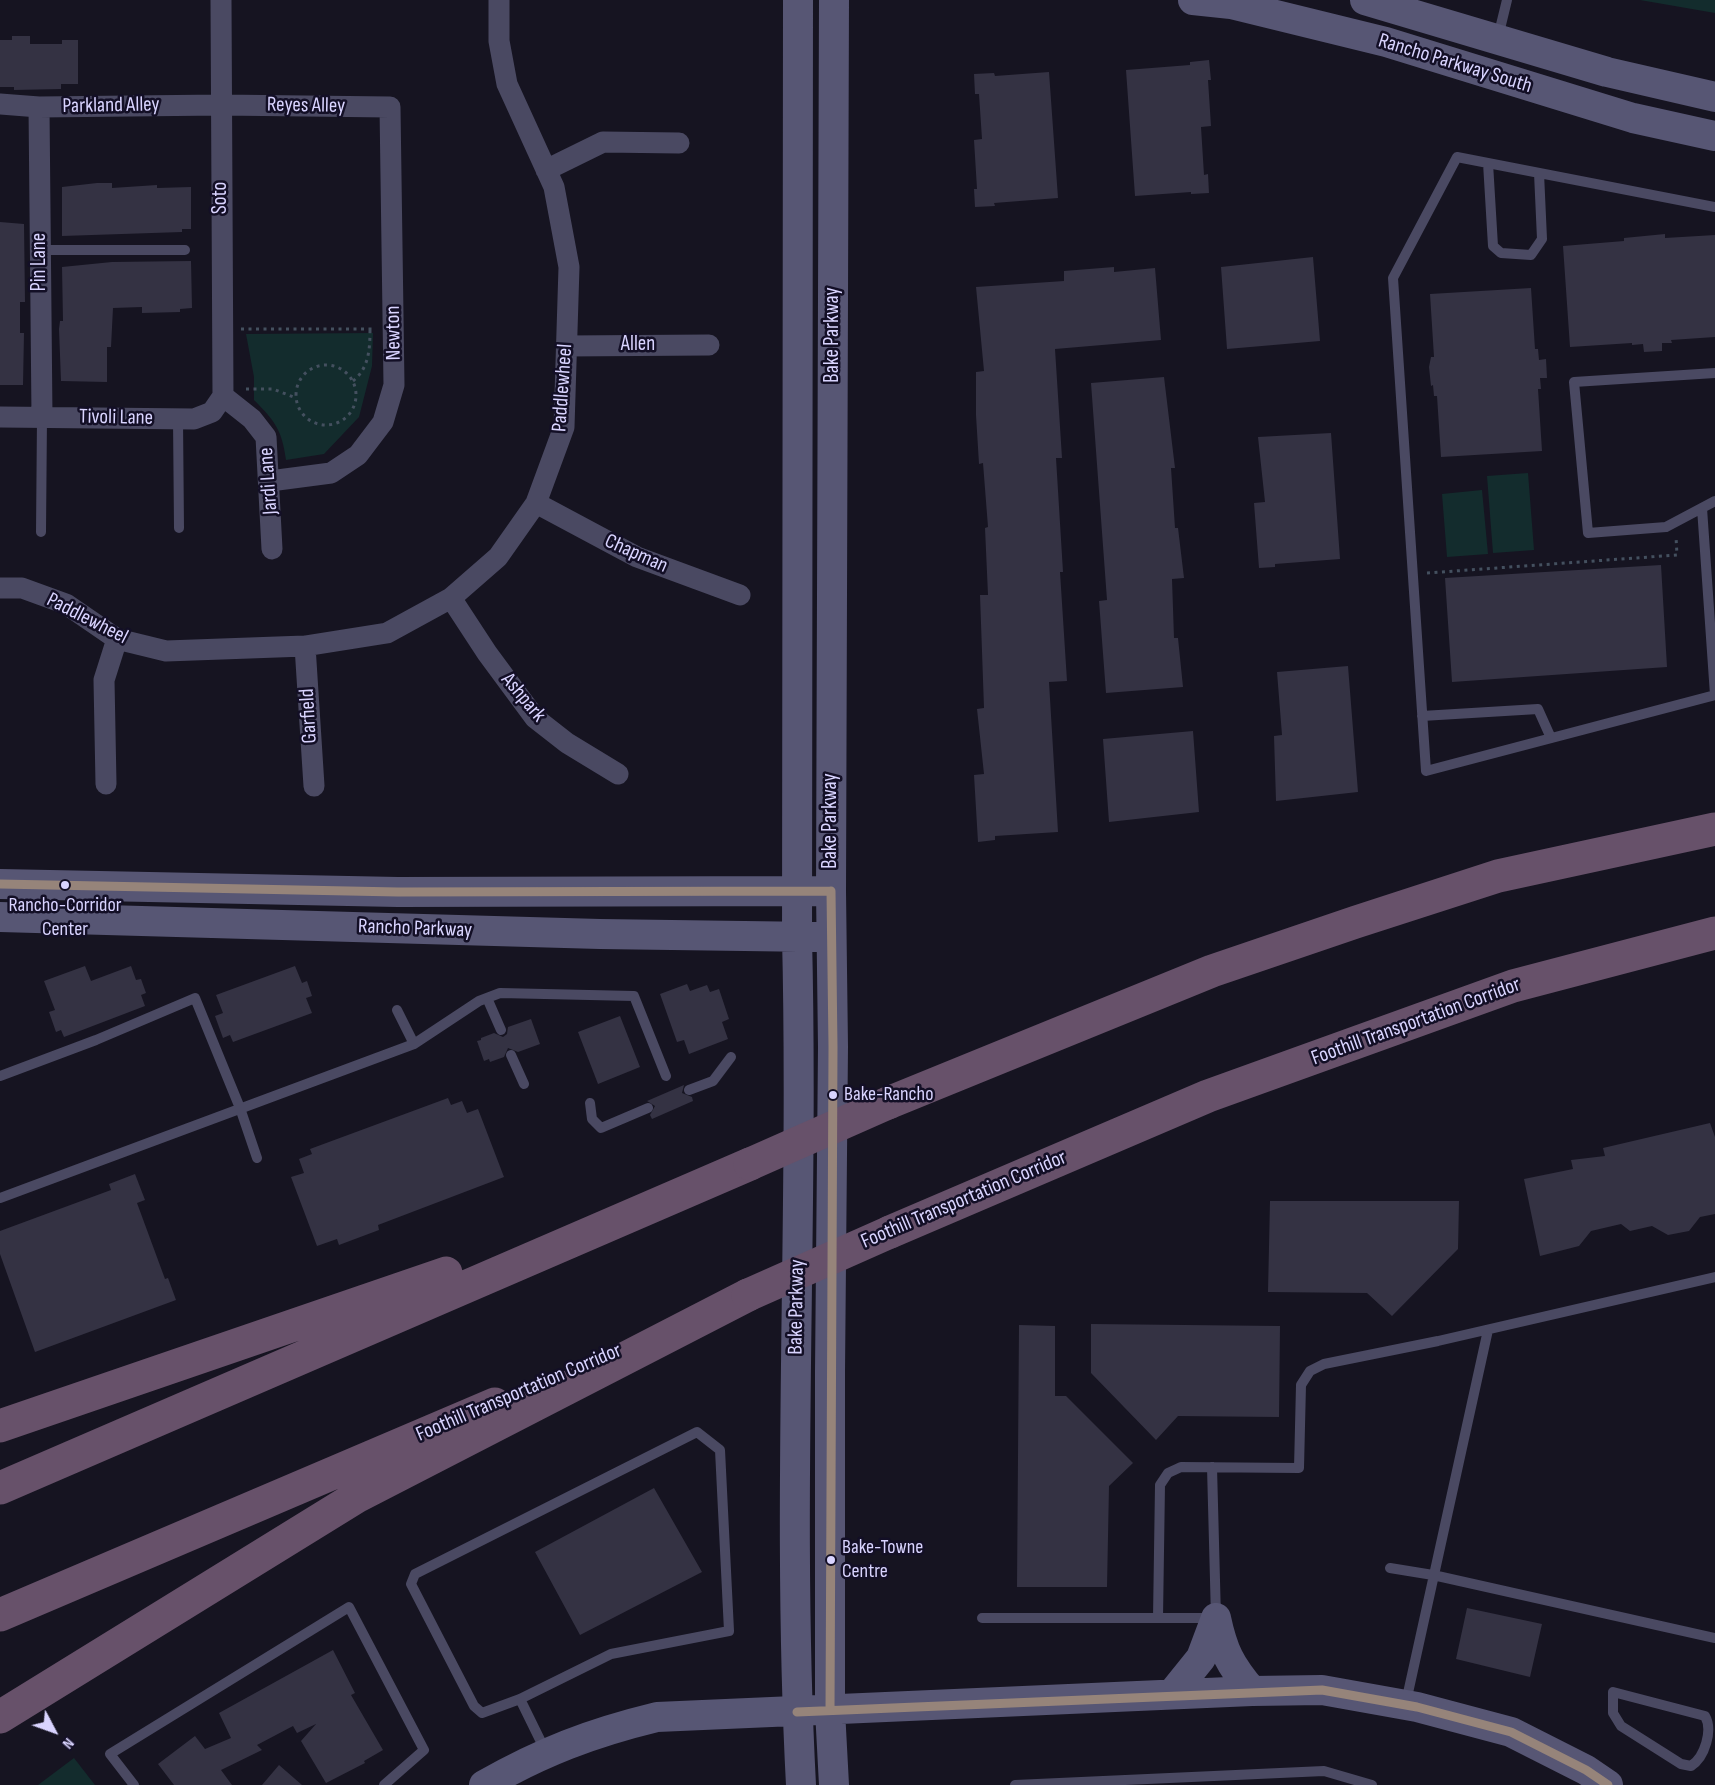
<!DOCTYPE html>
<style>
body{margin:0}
#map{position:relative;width:1715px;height:1785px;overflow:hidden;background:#161421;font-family:"Sofia Sans Condensed",sans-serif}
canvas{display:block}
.north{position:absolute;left:24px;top:1701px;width:60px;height:60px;-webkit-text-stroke:4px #130f26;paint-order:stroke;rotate:131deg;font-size:16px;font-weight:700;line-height:24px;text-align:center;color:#d9d4ff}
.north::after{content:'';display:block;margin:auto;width:21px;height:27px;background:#d9d4ff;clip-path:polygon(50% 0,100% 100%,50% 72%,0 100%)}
</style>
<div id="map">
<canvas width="1715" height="1785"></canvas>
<div class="north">N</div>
</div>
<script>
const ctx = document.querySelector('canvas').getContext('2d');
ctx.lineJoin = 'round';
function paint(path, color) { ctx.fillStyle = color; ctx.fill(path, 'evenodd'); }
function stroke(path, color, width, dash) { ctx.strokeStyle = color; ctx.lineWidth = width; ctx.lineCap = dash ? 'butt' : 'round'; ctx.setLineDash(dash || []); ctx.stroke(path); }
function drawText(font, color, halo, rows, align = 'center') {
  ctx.font = font + ' "Sofia Sans Condensed",sans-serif'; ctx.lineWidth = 5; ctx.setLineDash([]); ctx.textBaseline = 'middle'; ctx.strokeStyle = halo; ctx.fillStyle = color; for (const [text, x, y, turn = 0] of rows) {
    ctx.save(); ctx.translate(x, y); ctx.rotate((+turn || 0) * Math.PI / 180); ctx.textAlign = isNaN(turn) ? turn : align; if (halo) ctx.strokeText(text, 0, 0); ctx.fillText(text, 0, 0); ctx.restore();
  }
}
const green = new Path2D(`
 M1640,0h75v13z
 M373,333l-1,33 -13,51 -35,37 -38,6c-4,-30 -11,-39 -32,-60v-23l-8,-43z
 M1528,473l6,77 -41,3 -6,-77z
 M1482,490l6,64 -41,3 -5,-63z
 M74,1758l21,27h-57z`);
const building = new Path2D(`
 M12,36h18v8h32v-4h16v44h-17v5l-47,1v-3h-14v-47h12z
 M1209,60l2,20h-3l3,46 -10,1 3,48 4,-1 1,19 -18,1v-2l-56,4 -9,-126 64,-5v-3z
 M1049,72l9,126 -64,5 1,3 -20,1 -1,-18h3l-3,-49 8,-1 -3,-45h-4l-1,-20 20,-1 1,3z
 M97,183h15v5l45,-3v3l34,-1v42h-9v3l-120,4v-49z
 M0,222l24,2 1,78h-5v31h4l-1,52h-23z
 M1665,234v4l50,-3v102l-44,3 1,3h-10v8l-18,1 -1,-8 -11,1v-2l-62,4 -7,-101 61,-5v-3z
 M1313,257l7,84 -93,8 -6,-82z
 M191,261l1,47 -12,1v3l-38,1v-6l-29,1 -2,39h-4v35l-46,-1 -2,-52 1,-8h3l-1,-54 50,-5z
 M1114,267v5l41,-4 6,72 -106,9 7,109h-6l7,114h-3l7,109 -18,1 9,150 -63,4v4l-17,2 -4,-67 10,-1 -7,-65 7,-1 -4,-113h8l-3,-67 3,-1 -5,-64 -4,1 -3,-49v-43l8,-1 -8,-84 88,-6v-10z
 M1531,288l4,61h3l1,11 7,-1 1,19h-7l1,11h-3l4,62 -101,6 -4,-61h-3l-1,-11 -2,1 -2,-19 2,-10h3l-4,-63z
 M1164,377l11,91h-4l4,60h3l6,50 -12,1 2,59h4l5,49 -77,6 -7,-92 8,-1 -16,-217z
 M1331,433l9,126 -65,5v3l-16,1 -5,-65 11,-1 -7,-65z
 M1661,565l6,102 -215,15 -7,-104z
 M1348,666l10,126 -82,9 -2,-65 8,-1 -5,-63z
 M1193,731l6,81 -90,10 -6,-83z
 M85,966l6,15 40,-15 5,14 5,-1 5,14 -5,2 4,11 -81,31 -3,-7 -5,2 -7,-20 6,-2 -11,-29z
 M295,966l7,17 5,-2 5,15 -6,2 6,15 -79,29 -3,-7 -7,3 -8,-22 8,-3 -7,-18z
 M687,984l3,7 17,-6 3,7 9,-3 10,30 -7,3 6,17 -39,15 -5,-14 -7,2 -17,-48z
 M620,1016l20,51 -42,17 -20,-52z
 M531,1019l9,25 -22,8 -10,-4 -4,9 -14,5 -1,-3 -5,2 -7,-20 4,-1v-2l13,-5 9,4 4,-3 1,-7z
 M684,1085l-2,8 10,4 1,4 -41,18 -2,-4 5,-9 -8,-5z
 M448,1098l3,7 11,-4 5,12 11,-4 26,68 -126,48 1,5 -40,15 -2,-6 -20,7 -26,-69 13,-4 -5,-14 13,-5 -2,-5z
 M1710,1123l5,14v77l-15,3 -11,14 -21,4 -16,-9 -22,5 -9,-7 -30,7 -12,15 -39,10 -16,-77 49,-10 -2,-9 34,-4 -2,-8z
 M135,1174l10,26 -8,3 28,76 3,-1 8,22 -141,52 -35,-98v-23l111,-41 -2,-6z
 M1270,1201h189l-1,48 -66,67 -25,-23 -99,-1z
 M1091,1324l189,2 -1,91 -101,-1 -22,24 -65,-67z
 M1019,1325l36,1v70h11l67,67 -24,23 -2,101h-90z
 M654,1488l48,84 -122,63 -45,-83z
 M1467,1608l75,16 -12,53 -74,-18z
 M333,1650l22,43 -4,2 32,55 -19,11 1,2 -39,20 -25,-42 15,-17 -19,9 -4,-7 -36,19 5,5 -41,20 11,15h-58l-16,-21 37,-28 10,13 26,-11 -12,-25z
 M279,1765l23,20h-40z`);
const path = new Path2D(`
 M241,329h135
 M296 395a30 30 0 1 1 60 0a30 30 0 1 1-60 0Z
 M353,381c16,-13 17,-32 17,-52
 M246,389h27l23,9
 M1427,573l250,-18 -1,-18`);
const lane = new Path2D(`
 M1498,37l9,-37
 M1488,163l5,83 8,7 30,2 11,-16 -3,-66
 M40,250h145
 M1715,373l-141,9 14,151 78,-6 49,-26
 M178,419l1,109
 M1702,508l13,187 -289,76 -33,-493 64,-121 258,50
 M41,532l1,-115
 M1422,716l116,-7 13,29
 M487,998l14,32
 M414,1044l65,-43 21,-8 134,3 32,80
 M511,1055l13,29
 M0,1076l96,-36 99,-42 45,110 17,50
 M689,1090l24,-9 18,-24
 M590,1103l2,16 9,9 47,-20
 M0,1198l414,-154 -17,-34
 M697,1432l23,18 9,181 -118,23 -91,45 -38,14 -8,-7 -63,-122 4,-10z
 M1390,1568l43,7 282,63
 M982,1618h234l-4,-151
 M1158,1618l2,-133 8,-12 13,-6 118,1 2,-83 9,-14 14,-7 114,-23 277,-64
 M1613,1692l92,24c8,14 0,41 -14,50l-10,-2 -60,-38 -8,-13z
 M520,1699l26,53
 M1406,1702l82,-372
 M134,1785l-24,-31 239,-147 75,143 -40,35
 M1015,1785l309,-14 48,14`);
const street = new Path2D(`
 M221,0l2,396
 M0,104l39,3 182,-2 169,2 4,278 -11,37 -25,33 -27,18 -61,8
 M39,107l3,310
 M546,170l57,-28 76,1
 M566,346l143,-1
 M223,396l29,23 14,18 6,112
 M0,417l194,2 18,-7 11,-16
 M536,503l101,54 103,38
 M0,588h22l44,16 51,35 49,12 139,-5 82,-13 64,-35 47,-41 38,-54 28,-76 5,-160 -15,-80 -47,-103 -8,-43v-41
 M451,598l36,55 48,65 32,25 51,31
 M305,646l9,140
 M106,784l-2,-104 13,-41`);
const secondary = new Path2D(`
 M798,0l-1,937c7,283 -11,566 4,848
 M834,0l-3,891 2,156 -3,324v339l4,75
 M1193,0l38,4 155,38 247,76 82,18
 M1365,0l242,72 108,25
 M0,884l398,8 421,-1
 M0,917l600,17 216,3
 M1216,1618c7,33 14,47 36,73
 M1172,1694l29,-36 15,-40
 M484,1785c58,-33 107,-52 173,-68l595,-26 70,-1 95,17 94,25 75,38 22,15`);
const highway = new Path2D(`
 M888,1103l324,-132 144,-49 142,-46 217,-47
 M890,1232l318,-136 305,-110 202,-53
 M0,1426l446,-153
 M0,1488l750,-324
 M0,1615l495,-211
 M0,1717l358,-221 390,-201`);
const highwayBridge = new Path2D(`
 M750,1164l138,-61
 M748,1295l142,-63`);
const bus1 = new Path2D(`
 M0,884l398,8 433,-1
 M830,1710l3,-663 -2,-156
 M797,1712l525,-22 95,17 94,25 75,38 22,15`);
const markers = [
 [65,885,5,"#d9d4ff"],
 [833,1095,5,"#d9d4ff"],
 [831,1560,5,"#d9d4ff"]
];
const busNames = [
 ["Rancho-Corridor",65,906,"center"],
 ["Center",65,930,"center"],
 ["Bake-Rancho",844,1095],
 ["Bake-Towne",842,1548],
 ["Centre",842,1572]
];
const streetNames = [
 ["Rancho Parkway South",1455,64,17],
 ["Parkland Alley",111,106,-1],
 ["Reyes Alley",306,106,1],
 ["Soto",221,198,-90],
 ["Pin Lane",40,262,-90],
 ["Newton",394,333,-91],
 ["Bake Parkway",833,335,-90],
 ["Allen",638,345],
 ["Paddlewheel",563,388,-86],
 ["Tivoli Lane",116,418,1],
 ["Jardi Lane",269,481,-94],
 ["Chapman",636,554,24],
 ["Paddlewheel",87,619,27],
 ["Ashpark",523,698,50],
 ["Garfield",309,716,-93],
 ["Bake Parkway",831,821,-90],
 ["Rancho Parkway",415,929,2],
 ["Foothill Transportation Corridor",1416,1022,-20],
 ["Foothill Transportation Corridor",964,1200,-23],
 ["Bake Parkway",797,1307,-89],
 ["Foothill Transportation Corridor",519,1393,-23]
];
paint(green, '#132c2d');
paint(building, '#343243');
stroke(path, '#44505f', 3, [3, 4.5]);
stroke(lane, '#4a4962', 10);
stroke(street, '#4a4962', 21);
stroke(secondary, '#575674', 30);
stroke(highway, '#67516a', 33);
stroke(highwayBridge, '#67516a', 33);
stroke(bus1, '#96847a', 9);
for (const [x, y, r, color] of markers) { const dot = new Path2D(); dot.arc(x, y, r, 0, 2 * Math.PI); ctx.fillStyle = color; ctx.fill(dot); stroke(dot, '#130f26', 2); }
drawText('20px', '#d9d4ff', '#130f26', busNames, 'left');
drawText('21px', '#d9d4ff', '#130f26', streetNames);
</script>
